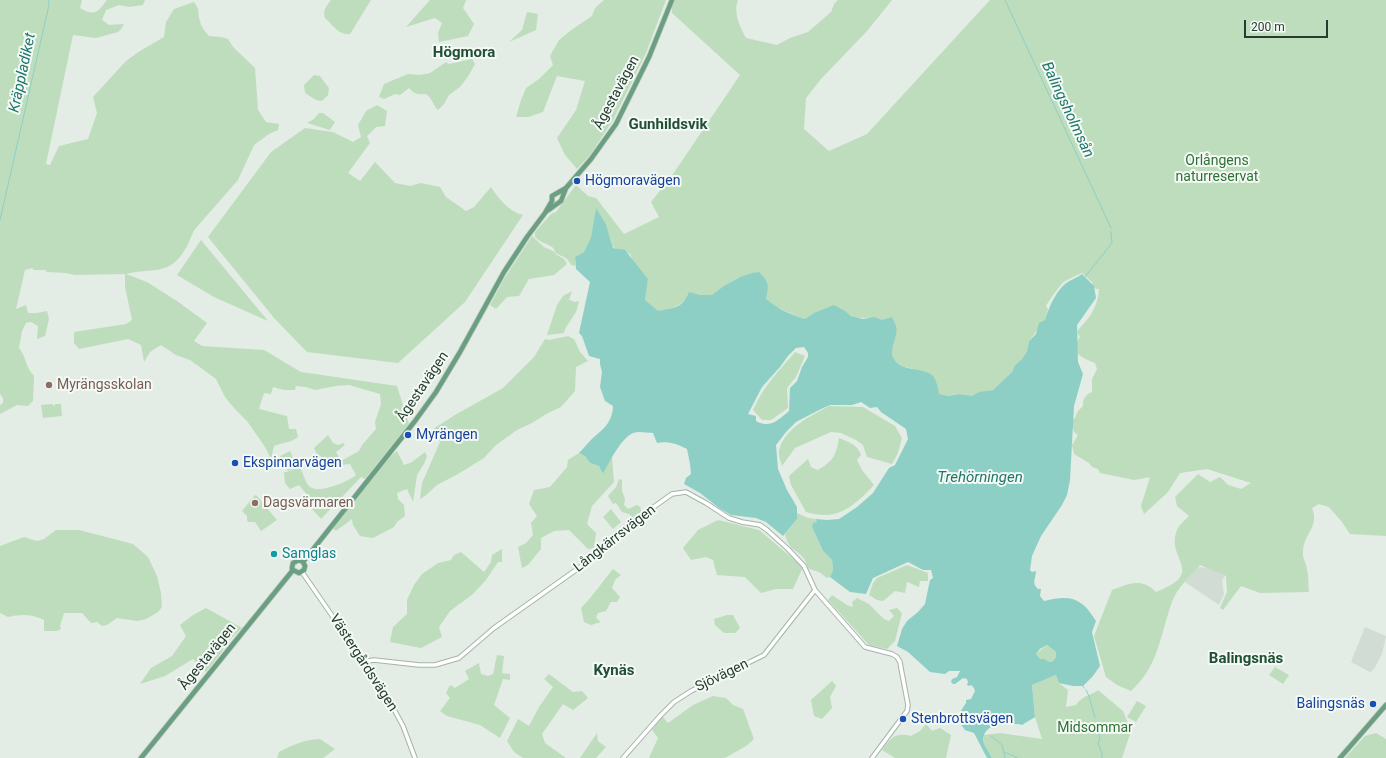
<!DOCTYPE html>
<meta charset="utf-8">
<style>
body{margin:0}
#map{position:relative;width:1386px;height:758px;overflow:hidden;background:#e3ece5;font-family:Roboto,sans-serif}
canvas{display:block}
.scale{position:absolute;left:1244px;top:20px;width:84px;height:18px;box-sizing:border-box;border:2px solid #243d2e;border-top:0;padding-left:5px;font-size:12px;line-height:14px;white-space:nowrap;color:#243d2e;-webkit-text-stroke:3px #f4f9f5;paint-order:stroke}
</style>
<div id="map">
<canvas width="1386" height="758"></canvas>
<div class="scale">200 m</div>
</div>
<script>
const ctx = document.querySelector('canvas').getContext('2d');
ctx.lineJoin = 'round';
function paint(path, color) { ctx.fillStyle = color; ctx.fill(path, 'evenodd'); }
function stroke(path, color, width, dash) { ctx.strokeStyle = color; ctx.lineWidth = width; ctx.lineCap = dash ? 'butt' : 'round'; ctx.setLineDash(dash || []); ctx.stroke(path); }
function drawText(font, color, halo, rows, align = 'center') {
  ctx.font = font + ' Roboto,sans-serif'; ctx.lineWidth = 4; ctx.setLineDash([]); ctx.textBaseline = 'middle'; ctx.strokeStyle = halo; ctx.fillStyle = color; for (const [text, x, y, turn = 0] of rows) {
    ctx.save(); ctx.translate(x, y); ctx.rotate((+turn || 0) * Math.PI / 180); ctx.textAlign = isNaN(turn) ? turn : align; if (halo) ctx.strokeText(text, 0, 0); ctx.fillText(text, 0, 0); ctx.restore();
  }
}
const built = new Path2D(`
 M1195,567l20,1 10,8 -3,4 2,14 -5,11 -34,-23z
 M1365,627l21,9 -4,18 -8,15 -4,3 -19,-10z`);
const green = new Path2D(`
 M0,0h82l-2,8c14,9 18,4 27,-8h38l-2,5 -14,2 -10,-2 -13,5 -4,10 7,5 15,-1 -3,5 -3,3 -22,6 -23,-3 -27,129 4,1 9,-19 29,-7 9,-26 -4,-16 33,-36 14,-10 24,-14 2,-15 8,-13 20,-7c7,10 3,9 6,19 1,6 5,10 9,15l12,1 7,2 5,8 22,21 3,42 8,12 13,2 -1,6 -9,4 -15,11 -16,35 -42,48c-5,6 -6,14 -10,20 -17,29 -32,19 -60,26l21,8 30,19 30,22 -13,18 8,5 62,4 37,22 96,14 12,38 -44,55 -4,-2 -40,42 -9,-10 1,-7 -14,-17 -9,4 -5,-6 -1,-11h3l12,-5c5,6 5,14 10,19 8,9 39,-4 47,-11l-6,-11 -9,1 -5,-5h-14l-1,-4 -3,1 -4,-9 14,-13 5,8 5,2 5,-2 2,2 -9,7 5,9 18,-10 3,-6 14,-16 -1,-7 6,-18 -1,-10 -31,-9 -13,1 -21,4 -9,-3 -10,-1 -1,4h-11l-11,-3 -2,7 -7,-1 -5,16 28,7 2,13h7l2,8c-8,6 -14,5 -24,9l-3,13 -6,-12 -18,-26 -13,-13 -9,-11 -9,-18 -26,-19 -14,-5 -15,-10 -11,7 -6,10 -3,-17 -13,-6 -49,10 -5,-6v-11l52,-8 6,-4 -7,-33v-13l-50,1 -9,-2 -19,-1 -2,-2h-11l-2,-2 -7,2 -9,39 10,-4 2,8h9l10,-2 2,8 -4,17 -8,3 1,-13 -7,-4 -5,1 -4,8 -3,17c7,8 7,21 15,28l-1,25 -5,5 -11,-1 -17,9v-9l3,-2v-5l-3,-4z
 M331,0h40l-21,34c-12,1 -17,-9 -25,-16 -3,-7 2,-13 6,-18z
 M430,0h36l-3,8 11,16 -6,12 -29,6 -1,-9 4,-10 -7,-5 -29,9z
 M604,0h62l-20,53 -33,67 -21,32 -1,2 -14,15 -12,-14 -8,-17 19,-28 9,-29 -28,-5 -14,36 -15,5h-12l5,-17 5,-12 13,-9 14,-14 -3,-9 9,-16 11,-9 22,-15 3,-8z
 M675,0h63c-5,12 2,27 8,38l31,7 13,-7 18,-6 23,-20 3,-8 4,-4h54l-25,31 -46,48 -15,19 -2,31 25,22 38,-17 123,-134h396v536l-36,-2 -8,-12 -13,-15 -10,-3 -7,4c8,19 -9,26 -9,44 -1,6 4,12 4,18 2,7 1,15 2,22l-49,1 -19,-7 -18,24 -3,-2 7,-16 -1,-16 -26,-11c-10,11 -23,23 -28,37 -12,33 -13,64 -41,89l-14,-6 -11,-8 -12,-41 18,-46c17,-6 29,-13 44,2 52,-20 9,-32 21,-62 2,-5 8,-10 12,-14l-12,-10 -2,-9 23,-23 12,8 10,-5 8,8 13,4 10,-6 -44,-14 -27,4 -12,19 -24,22 -3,-8 9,-29 -16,3 -34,-7 -2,-4 -6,-2 -3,-4 -15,-9 -2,-9 6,-10c-6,-3 -6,-9 -5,-16l2,-1 3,-7 5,-5c-1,-7 3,-12 9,-14v-13l5,-10 -2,-6c-7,-3 -21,-7 -19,-17 0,-3 3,-7 4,-10l-3,-3c2,-6 5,-7 9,-12 7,-7 13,-22 13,-32h-3l-1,-1 -3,1 -5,-3 6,-3 -11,-10c-6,3 -12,5 -17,8 -4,2 -16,20 -19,25l2,3 -3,11 -16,21 -2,10 -5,8 -7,6 -3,7 -19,18 -24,7 -10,-3 -19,3 -27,-28 -7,-2 -2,2 -10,-8 -10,-40c-4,-1 -9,-3 -13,-3 -11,-1 -16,2 -25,-6l-39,9 -28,-13h-4l-4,-4 -33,-26 -6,3 -15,13 -32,6c-6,7 -18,10 -27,13l-14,-12 4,-22 -14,-16 -4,-9 -17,-7 -7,-23 -10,-15 -5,28 -7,15 -9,5v9l-4,-1c-5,-10 -8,-7 -15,-12 -4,-4 1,-3 -4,-6 -6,-4 -11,-4 -17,-10v-5l16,-18 5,-2 20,-27 12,11 8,2 28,36 35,-17 -8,-15 20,-25 69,-102 -68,-62v-7z
 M527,12l11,2 -2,16 -27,12 13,-12z
 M472,59l3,5 -6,11 -9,12 -11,8 -5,9 -6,6c-6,-6 -5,-11 -12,-16 -8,1 -12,0 -17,-6l-9,7 -5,-1 -11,5 -5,-2 5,-13 24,-10 12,1 10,-2 16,-11 3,2z
 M314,75l6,1 9,12 -1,7 -6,6 -6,-1 -11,-7 -1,-8z
 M377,105l10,6 -2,15 -9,1 -9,9 3,7 -22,30 12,8 15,-19 20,21 15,3 11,-3 19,4 6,10 20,14 8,-4 17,-20c8,12 17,24 32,28l-58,87 -67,61 -91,-11 -32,-33 -67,-82 63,-85 34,-24 28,4 20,10 8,-5 -3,-12 8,-14z
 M319,113h4l12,9 -5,8 -23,-7 7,-4z
 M532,236l12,11 9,4 4,4 7,4 3,5 -13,11 -25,4 -10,17 -12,1 -11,12 -6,-4 14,-26z
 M201,240l67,81 -54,-24 -37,-22z
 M572,291l-3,9 6,2 4,-1 -3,11 -11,17 -1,4 -17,2 10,-30 6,-9z
 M568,336l6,3 6,13 8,9 -12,6 -1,24 -14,16 -15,7 -14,9 -15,7 -21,15 -12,13 -26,16 -21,11 -12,11 -5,3 2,-16 18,-41 -7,-13 22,-14 48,-27 31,-31 11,-18 4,1z
 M795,352l10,4 -9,21 -9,11 1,20 -17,12h-9l-9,-10c11,-25 25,-38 42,-58z
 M51,404l4,2v-2h6l1,12 -19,2 -2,-13z
 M829,406l34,1 32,19 7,12 -4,15 -6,11 -25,-7 -4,-12 -7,-5 -15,-7 -10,-1 -36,16 -13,18c-1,-4 -4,-11 -3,-15 5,-23 32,-35 50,-45z
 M839,438c10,4 19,7 22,17l-4,5 5,10 12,15c-20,21 -37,37 -68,27l-15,-27 -2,-9 19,-17 3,8 7,3c15,-9 18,-14 21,-32z
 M290,451l7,16 -9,4 -8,-15z
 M397,451l7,14 8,-3 13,-10 2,4 -3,8 -7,11 -4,27 -6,-13 -10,4 1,6 6,6 1,11 -8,6 -3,5 -21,11 -13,-2 -7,-11 -1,-6 -16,12 -4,-3 59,-72z
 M579,453l6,3 5,7 9,3 4,8 9,-18 2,26 -22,24 -5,18 9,9 -2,15 -6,1 -19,-19 -15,1 -13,7v11l-13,16 -6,3 -4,-21 8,-4 7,-8 -2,-12 6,-7 -8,-12 5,-14 16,-3 17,-20 1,-7z
 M619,479l3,1v11l3,8 -1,6 4,4 9,-4 3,2 2,5 -9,6 -4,-4 -7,-2 -6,-9 -3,1 -5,-8 8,-9z
 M255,495l2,1 20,24 -16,11 -6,-9h-7l-1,-2v-4l-5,-5z
 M611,509l10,13 -8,7 -10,-12z
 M797,513l11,5 8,1 2,3 -6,5 11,24 9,9 1,10 -3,7 -3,1 -8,-6 -10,-3c-2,-3 -3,-6 -4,-9 -8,-12 -16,-8 -20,-26l12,-15z
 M718,520l41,10 44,37 -10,22h-17l-15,4 -16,-16 -28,-2 -4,-15 -7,-3 -15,3 -8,-12 15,-18z
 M56,530h23l54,14 15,13 9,19 4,17 1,14 -4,5 -12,7 -9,2 -20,-3 -10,7 -5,1 -5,-4 -6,1 -9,-10h-18l-4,13 1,3 -4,2h-13v-11c-11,-6 -24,-6 -36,-3l-8,-4v-67l24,-9 13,4 7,-2z
 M502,549v13h-4l-12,18 -13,14 -23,17 -11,16 3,10 -21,11 -31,-6 3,-15 14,-13v-14l7,-15 8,-11 16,-11 13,-3 3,-5 7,-3 23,20 7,-10 1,-7z
 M907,565l21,8v8h-8l-1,6 -12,-5 -2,11 -10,-2 -12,10 -6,-1 -8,-5 4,-12 4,-5z
 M613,569l8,6 -6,5 -3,8 8,9 -3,5h-6l-5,9 -8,2 -2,5 5,4 -10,3 -7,-3 -3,-14c12,-12 21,-26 32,-39z
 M832,595l15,10 6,2 -1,-5 5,-4 12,6 15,15 5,2 5,-5 -5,-6 8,-2 5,5 -7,28 -8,8 -18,-4 -41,-45z
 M206,608l36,20 -16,15 -5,10 -15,19 -13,-13 -28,17 -25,8 11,-16 21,-12 14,-20 -6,-11 13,-10z
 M727,615h6l7,13 -5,5h-11l-9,-8 -1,-6z
 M1047,645l9,7v5l-3,4 -4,1 -4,-3h-5l-4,-5z
 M497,655l7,1 -2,17 8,1v6l-7,-1 -9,26 16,13 -10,20 -20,-13 -33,-9 -7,-5 10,-13 -4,-5 4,-8 5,3 14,-9 -4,-8 14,-8 2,11 7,2 5,-2z
 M1275,667l14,8 -6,9 -14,-9z
 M549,674l24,18 9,-1 6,7 -15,12 -10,-6 -21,30 3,9 21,15h-43l-9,-6 -7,-11 11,-22 11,7 10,-19 14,-20 -9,-8z
 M1056,675l3,8 9,7 -2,17 10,-2c8,-11 13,-8 22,-15l25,21 8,20 -9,27h-130l-8,-14v-9l16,-2 42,6 -7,-22 -3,-32z
 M832,681l4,5 -6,11 2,11 -10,11 -8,-3 -3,-16z
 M713,696l13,2 7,7 10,4 11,30 -8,7 -21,12h-76l9,-20 -6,-8 10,-14 6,7 25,-18z
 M1137,701l9,5 -10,16 -9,-5z
 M926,724l6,7 8,-3 11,7 -5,23h-51l-13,-8c9,-12 13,-18 29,-14l9,-5z
 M597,733l1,8 8,6 -10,11h-16z
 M1376,733l10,6v19h-41l20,-22z
 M320,739l15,10 -12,9h-46l2,-6c15,-8 25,-12 41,-13z`);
const water = new Path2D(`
 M596,208l10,16 7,24 12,2 23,29 -3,21 13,11c16,-3 25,-3 31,-19l11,3h12c14,-11 29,-21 47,-23 10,10 10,13 7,27 12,10 25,16 39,20l9,-6 20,-8 11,6 6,5 12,3 11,-2 8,3 10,-3c1,3 3,6 4,9 3,11 -8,22 -2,33 6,13 31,8 39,17 4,5 5,13 6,18l9,2 11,-2 13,2 7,-4 14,-2 19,-18 3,-7 7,-6 5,-8 2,-10 7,-7 3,-11 6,-3c4,-13 10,-27 20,-36 5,-4 12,-6 17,-10l12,12 2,12 -19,27 1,37 5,12 -9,32 -4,74 -3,15 -5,10 -21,31 -9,20 -2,14 2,2 4,-1c0,8 -5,12 2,18h3l-1,7 4,5c27,-7 38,-3 52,20l-4,11 8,34 -7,10 -10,10h-10l-14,-3 -3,-8 -24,10 3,32 -13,8c-13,-3 -43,-3 -38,19 2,4 6,10 8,14h-5l-13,-25 -9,-3 -8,-11 2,-2 4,2 2,-3 -5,-4 6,-9v-3l5,-1 4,-8 -1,-3 -3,-3 -2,1 -2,-1 1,-3 -1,-3 -4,-1 -8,6h-2l-2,-2 1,-3 5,-2 3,-6h-11l-4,3 -15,-2 -22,-20 -11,-6 5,-17 5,-8 11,-9 7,-8 5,-24 3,-2 -2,-8h-8l-15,-8 -35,16 -7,16 -16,-2 -20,-15 3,-7 -1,-10 -9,-9 -11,-24 1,-4 4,-1 -1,-3 11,1 12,-1 18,-12 16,-14 16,-25 6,-3 13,-26 -2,-10 -25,-17 -4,-5 -7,1 -9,-6 -9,3h-22l-9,4 -25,13 -10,10 -10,13 2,24 9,21 10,17v12l-14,17 -17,-14 -10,-4 -25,-3 -12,-7 -19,-15 -16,-9 2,-6 5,-4 -1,-10 -3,-15c-10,-5 -19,-8 -30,-6l-4,-10c-6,0 -14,-2 -20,0 -12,5 -24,30 -30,41l-4,-8 -9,-3 -5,-7 -6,-3c4,-4 7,-8 11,-12 12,-12 22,-16 23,-35l-8,-5 -5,-14 2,-15 -2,-8v-5l-11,-3 -7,-20 -3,-3 11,-51 -14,-13 -1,-12 9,-5 7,-15zM804,347l4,6v4l-6,10 -5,14 -7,7 -1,23c-11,9 -19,18 -33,10v-5l-8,-2 14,-27 18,-20 8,-11 8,-8zM1047,645l9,7v5l-3,4 -4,1 -4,-3h-5l-4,-5 4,-5z`);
const stream = new Path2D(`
 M1005,0l106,228
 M0,220l49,-215 -1,-5
 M1085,277l27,-34 -1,-11
 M1083,686l1,2
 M1086,690l3,6 6,22
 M1098,731l2,8 -2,4 4,11v4
 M991,736l11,9 3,13
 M1004,752l14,6`);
const minor = new Path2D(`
 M302,572l82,119 19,35 12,32
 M364,663l4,-2 6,-1 45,5h16l24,-7 35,-30 96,-68 23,-23 21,-16 38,-27 14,-2 20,11 23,15 13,4 18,3 7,5 21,19 16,17 11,24 50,57 27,7 5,3 3,5 1,6 7,37 -1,6 -35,47
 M623,758l37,-42 14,-14 17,-11 18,-9 55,-27 51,-65`);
const major = new Path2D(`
 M547,211l14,-10 5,-13 25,-29 25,-35 33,-67 23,-57
 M303,562l112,-141 21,-29 24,-40 44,-80 23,-35 18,-24 7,-12v-5l14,-8
 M293,570l6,3 5,-3 1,-4 -2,-4
 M293,570l-1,-2 1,-5 6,-3 4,2
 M141,758l152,-188
 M1340,758l46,-53`);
const markers = [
 [577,181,4,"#1a4fb4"],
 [49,385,4,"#8d6e63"],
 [408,435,4,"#1a4fb4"],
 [235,463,4,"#1a4fb4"],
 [255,503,4,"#8d6e63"],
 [274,554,4,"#0f9aa8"],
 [1373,704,4,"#1a4fb4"],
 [903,719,4,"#1a4fb4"]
];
const streetNames = [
 ["Ågestavägen",617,93,-62],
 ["Ågestavägen",423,387,-56],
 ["Långkärrsvägen",615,539,-38],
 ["Ågestavägen",208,657,-51],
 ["Västergårdsvägen",363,663,57],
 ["Sjövägen",722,676,-26]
];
const parkNames = [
 ["Orlångens",1217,161],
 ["naturreservat",1217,177],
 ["Midsommar",1095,728]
];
const transitNames = [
 ["Högmoravägen",585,181],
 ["Myrängen",416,435],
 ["Ekspinnarvägen",243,463],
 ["Balingsnäs",1365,704,"right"],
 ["Stenbrottsvägen",911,719]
];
const educationNames = [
 ["Myrängsskolan",57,385],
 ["Dagsvärmaren",263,503]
];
const cultureNames = [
 ["Samglas",282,554]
];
const neighbourhoodNames = [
 ["Högmora",464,53],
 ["Gunhildsvik",668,125],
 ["Balingsnäs",1246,659],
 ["Kynäs",614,671]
];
const waterNames = [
 ["Kräppladiket",23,73,-78],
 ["Balingsholmsån",1067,110,65],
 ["Trehörningen",980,478]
];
paint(built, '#d1dcd4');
paint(green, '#beddbd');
paint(water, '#8ecfc5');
stroke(stream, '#8ecfc5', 1);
stroke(minor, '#a6b4aa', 5.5);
stroke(major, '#c2c9c4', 6);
stroke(minor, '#fff', 3.5);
stroke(major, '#6aa081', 4.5);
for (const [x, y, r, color] of markers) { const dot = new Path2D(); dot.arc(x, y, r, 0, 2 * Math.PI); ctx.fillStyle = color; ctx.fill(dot); stroke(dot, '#f4f9f5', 1.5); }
drawText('14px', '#243d2e', '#f4f9f5', streetNames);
drawText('14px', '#2f7234', '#f4f9f5', parkNames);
drawText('14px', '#164399', '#f4f9f5', transitNames, 'left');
drawText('14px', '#785e54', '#f4f9f5', educationNames, 'left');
drawText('14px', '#0d838f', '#f4f9f5', cultureNames, 'left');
drawText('bold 15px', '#204f35', '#f4f9f5', neighbourhoodNames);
drawText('italic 15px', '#20776a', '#f4f9f5', waterNames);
</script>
